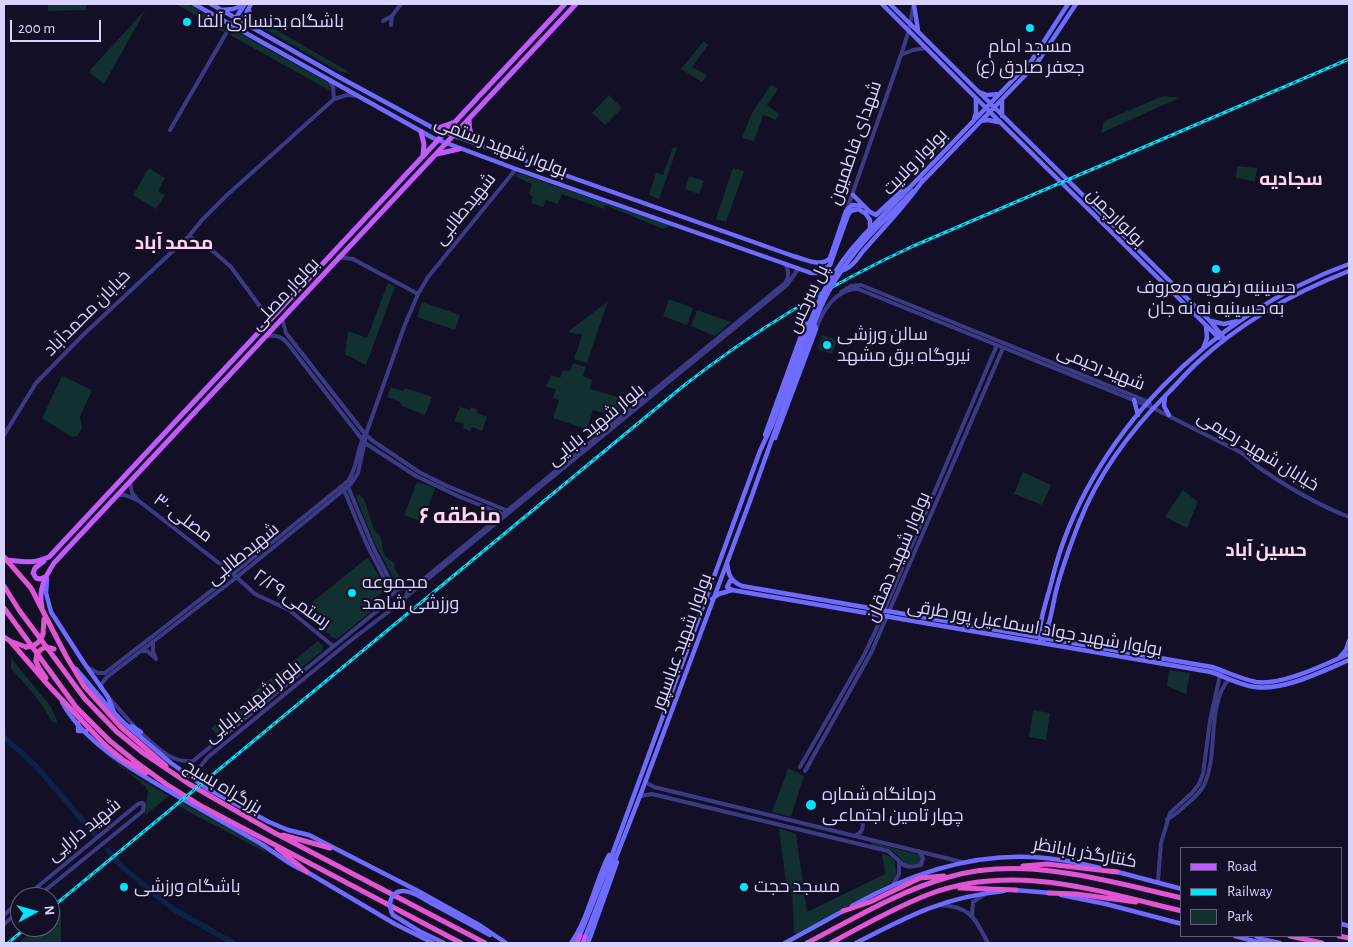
<!DOCTYPE html>
<meta charset="utf-8">
<style>
body{margin:0}
#map{position:relative;width:1353px;height:947px;overflow:hidden;background:#130f26;font-family:"Alegreya Sans",sans-serif}
canvas{display:block}
.frame{position:absolute;inset:0;border:5px solid #d9d4ff;pointer-events:none}
.legend{position:absolute;left:1180px;top:847px;width:162px;height:90px;box-sizing:border-box;background:#130f26;border:1px solid #625e7d;margin:0;padding:6px 9px;list-style:none;font-size:15px;color:#d9d4ff}
.legend li{display:flex;align-items:center;gap:10px;height:25px}
.legend b{width:25px;border:1px solid #625e7d}
.north{position:absolute;left:10px;top:887px;width:50px;height:50px;box-sizing:border-box;background:#130f26;border:1px solid #625e7d;border-radius:50%;rotate:84deg;font-size:14px;font-weight:700;line-height:20px;text-align:center;color:#d9d4ff}
.north::after{content:'';display:block;margin:auto;width:18px;height:22px;background:#00e5ff;clip-path:polygon(50% 0,100% 100%,50% 72%,0 100%)}
.scale{position:absolute;left:10px;top:20px;width:91px;height:22px;box-sizing:border-box;border:2px solid #d9d4ff;border-top:0;padding-left:6px;font-size:15px;line-height:18px;white-space:nowrap;color:#d9d4ff;-webkit-text-stroke:4px #130f26;paint-order:stroke}
</style>
<div id="map">
<canvas width="1353" height="947"></canvas>
<div class="frame"></div>
<ul class="legend">
<li><b style="height:6px;background:#c25bff"></b>Road</li>
<li><b style="height:6px;background:#00e5ff"></b>Railway</li>
<li><b style="height:14px;background:#12302f"></b>Park</li>
</ul>
<div class="north">N</div>
<div class="scale">200 m</div>
</div>
<script>
const ctx = document.querySelector('canvas').getContext('2d');
ctx.lineJoin = 'round';
function paint(path, color) { ctx.fillStyle = color; ctx.fill(path, 'evenodd'); }
function stroke(path, color, width, dash) { ctx.strokeStyle = color; ctx.lineWidth = width; ctx.lineCap = dash ? 'butt' : 'round'; ctx.setLineDash(dash || []); ctx.stroke(path); }
function drawText(font, color, halo, rows, align = 'center') {
  ctx.font = font + ' "Alegreya Sans",Cairo,sans-serif'; ctx.lineWidth = 4.5; ctx.setLineDash([]); ctx.textBaseline = 'middle'; ctx.strokeStyle = halo; ctx.fillStyle = color; for (const [text, x, y, turn = 0] of rows) {
    ctx.save(); ctx.translate(x, y); ctx.rotate((+turn || 0) * Math.PI / 180); ctx.textAlign = isNaN(turn) ? turn : align; if (halo) ctx.strokeText(text, 0, 0); ctx.fillText(text, 0, 0); ctx.restore();
  }
}
const green = new Path2D(`
 M48,4h38v6l-38,1z
 M176,4h12l38,22 -3,6z
 M146,9l-42,75 -14,-11 1,-4z
 M266,24l85,49 -11,-1 -77,-44z
 M237,32l90,50 4,9 -101,-56z
 M704,41l4,4 -16,22 15,8 -5,7 -21,-13z
 M771,85l7,4 -11,16 12,9 -3,6 -13,-5 -9,26 -12,-3 10,-25z
 M609,95l13,13 -17,17 -13,-12z
 M1163,96l16,2 -78,35 3,-12z
 M673,147l4,1 -18,51 -10,-4 7,-22 7,2z
 M1237,166l20,2 -2,13 -19,-3z
 M149,168l16,10 -7,13 7,4 -9,14 -23,-14z
 M733,168l11,3 -18,51 -10,-3z
 M518,173l153,53 -8,3 -58,-24 -1,4 -42,-15 -4,10 -12,-4 -3,7 -12,-4 2,-6 -4,-3 3,-10 -18,-8z
 M689,176l15,5 -5,13 -14,-5z
 M388,283l7,4 -29,78 -21,-11 3,-23 19,7z
 M669,299l24,9 -6,17 -24,-9z
 M608,301l-21,62 -13,-4 8,-24 -14,-3z
 M422,302l38,13 -5,15 -38,-13z
 M697,310l34,12 -16,14 -24,-10z
 M822,335l15,5 -5,14 -14,-5z
 M573,363l13,4 -3,9 9,4 -2,9 45,13 -19,14 -23,-6 -6,19 -34,-11 6,-18 -6,-2 3,-9 -10,-2 5,-12 9,3 3,-8 7,1z
 M62,376l30,14 -12,27 2,12 -5,7 -5,1 -30,-19z
 M391,387l12,4 2,-3 27,9 -7,18 -23,-9 -2,-4 -13,-5z
 M460,407l10,3 1,-3 7,3 -1,3 10,4 -5,14 -10,-4 -2,4 -7,-3 1,-4 -10,-3z
 M1023,472l28,13 -9,20 -28,-11z
 M417,482l18,6 -12,34 -19,-7z
 M1183,490l15,12 -11,26 -22,-11z
 M359,494l5,5 10,31 7,7c1,12 2,21 14,26l-1,5 11,16h-8l-22,-40 -19,-47z
 M367,558l2,1 17,30 -10,9 6,5 -45,36 -7,-3 1,-2h-3l-27,-23z
 M318,641l5,5 -1,5 -22,18 -7,-8z
 M11,658l40,49 7,16 -6,-1c-10,-21 -26,-36 -41,-54z
 M290,664l5,5 -40,31 -5,-5z
 M1169,670l21,3 -4,21 -19,-8z
 M247,701l5,9 -20,14 -12,11h-3l-6,-7z
 M1033,710l17,3 -4,27 -17,-3z
 M105,752l26,21 38,23 -24,19 3,-23 -2,-5 -42,-34z
 M788,768l16,8 -13,41 -19,-5z
 M181,802l83,46 3,5 -87,-46 -1,-2z
 M779,828l17,6 11,78 78,-38 -3,-21 9,4 4,5 1,13 -7,9 -91,50 -4,-2 -2,-38 -5,-3z
 M871,842l48,13 3,3 -2,5 -12,3 -15,-15 -22,-6z
 M61,909v34h-43l20,-16h12v-10z`);
const river = new Path2D(`
 M4,737l32,29 59,69
 M108,850l12,15 53,44 60,34`);
const tertiary = new Path2D(`
 M383,21l9,-5
 M391,25l1,-9 9,-12
 M901,55l12,-5 13,-2
 M328,79l5,8 1,12
 M170,130l61,-105
 M847,209l54,-154 8,-25 4,-23
 M189,236l25,16 17,15 39,53
 M338,257l15,2 65,35
 M841,292l10,-6 10,-1 288,117 1,2
 M282,318l4,15 79,101 8,7 46,31 26,13 63,26
 M816,329c6,-17 20,-41 42,-40l295,119 87,44c8,5 14,12 21,17 28,19 57,36 88,48
 M267,336c10,-1 14,0 21,8l77,99 51,33 44,21 45,18
 M4,435l32,-52 48,-49 105,-98 13,-16 25,-25 107,-96 13,-4 11,1
 M130,481l2,12 5,6
 M348,487l26,62 16,31 12,8
 M344,490c9,21 17,42 26,61 8,16 18,30 18,47
 M119,495h6l14,6 94,73 22,20 34,16 44,36
 M406,588l7,-2 7,-4 365,-299c4,-6 5,-12 0,-19
 M406,597l381,-312 11,-16
 M153,642v9l3,8
 M141,651h6l7,6
 M89,668l9,5h7
 M105,673l128,-99 115,-93c11,-14 8,-36 19,-50
 M101,688l1,-5 5,-6 130,-100 114,-93 7,-11 9,-42 37,-104 14,-33 10,-17 88,-108
 M110,699l25,28
 M140,732c15,13 31,32 53,29
 M193,761l-2,4 2,3 3,2 3,-2 9,-11 142,-116 51,-39 5,-5 2,-6 -1,-3 -9,1 -10,9v6l3,2h4
 M193,761l184,-150 10,-11
 M800,767l63,-110 12,-25 122,-287
 M805,771l66,-118 132,-305
 M645,782l9,5 308,75
 M640,796l12,-2 236,57 11,10v13l-7,12
 M1167,819c8,-3 13,-9 19,-14 7,-6 14,-12 18,-20 15,-31 2,-80 25,-106
 M854,836c9,-3 10,-9 8,-18
 M899,861c8,8 12,6 22,4l2,-7 -4,-7
 M1158,881l3,-38 9,-30 22,-20 7,-9 4,-10 7,-53 10,-46
 M25,897l113,-93 4,-1 2,1 -1,7 -106,86
 M940,905c32,2 34,13 48,38
 M4,915l16,-14
 M972,915l1,-13 12,-8
 M4,924l16,-13`);
const secondary = new Path2D(`
 M194,4l239,134 83,31 295,104c12,-1 25,1 35,-4 9,-4 13,-14 19,-20 20,-23 41,-44 58,-69
 M211,4l128,73 96,52 358,127c12,3 28,12 37,2l16,-47 6,-6 11,1
 M882,4l124,124 213,210
 M890,4l320,317 13,16
 M914,5l4,25
 M222,10l11,-1 11,-4
 M249,10l2,10 5,8
 M231,25l14,-21
 M238,28l13,-24
 M979,92l8,3 12,-1
 M1002,100v16
 M974,119l2,-6v-15
 M981,121l7,-1 10,2
 M922,182l115,-119 39,-59
 M853,195l17,17 6,3 28,-26
 M864,235l168,-175 36,-56
 M868,237l45,-46
 M821,271l9,-6 18,-50 3,-4 7,-2 7,4 5,7v8
 M1211,321l13,3 14,-3
 M1203,349l4,-11 -1,-12
 M1165,396l-1,10 5,9
 M1134,400l4,15
 M765,435l40,-110 6,-3 4,4 1,3 -41,109
 M727,562c1,12 3,19 15,24l470,81c15,5 29,12 44,15 26,4 69,-18 93,-28
 M47,579l-1,14 5,19 33,51 24,34 6,15
 M732,590l-5,-3 3,-6h3
 M712,599l7,-5 13,-4 479,82c15,5 28,13 44,15 29,4 68,-16 94,-27
 M1048,624l5,10 7,5
 M1025,634l10,-4 6,-7
 M1040,639c-2,-16 8,-42 12,-59 34,-143 161,-267 297,-316
 M1044,639c5,-10 9,-35 12,-48 6,-23 14,-45 23,-68 20,-51 51,-92 89,-130 10,-10 19,-21 29,-30 43,-40 98,-71 152,-92
 M1340,657l6,-7 3,-9
 M76,669l29,34 19,20 47,40 35,25 63,34 19,8 21,5 109,56 63,35 25,17
 M62,702c22,42 77,72 117,95 26,15 53,30 79,45 17,10 30,23 49,30l88,52 38,19
 M78,723v8h8
 M132,726l9,6
 M1114,871l68,18
 M1014,890l37,3
 M1061,895l45,9 76,20
 M433,904l57,31
 M852,906c55,-31 116,-52 180,-49 24,1 48,6 72,12
 M1342,924l7,2
 M419,931l25,12
 M580,935l28,-69 152,-415 12,-26 26,-71
 M1235,936l26,7
 M1256,936l5,3 19,4
 M585,937l55,-141 110,-295 52,-146
 M571,943c17,-23 24,-61 38,-88
 M588,943l29,-81
 M785,943l60,-33
 M856,943c52,-27 88,-46 148,-52`);
const primary = new Path2D(`
 M469,119c0,11 2,19 10,27
 M435,129l20,-7
 M421,132l3,12 -1,11
 M437,154l22,-5
 M7,560c17,2 26,4 42,-3l516,-553
 M44,561l-9,7 -2,5 3,5 4,1 5,-2
 M42,607c-4,-17 3,-30 12,-44l522,-559
 M577,943l3,-8
 M583,943l2,-6`);
const trunk = new Path2D(`
 M4,557l27,31 35,68 18,30 37,41 45,39
 M4,586l15,24 66,89 32,33 26,21 46,31 84,48 212,111
 M4,608l72,99 34,34 26,21 30,22 37,23 258,136
 M43,634l1,-15
 M4,637l6,4 16,6
 M10,641l39,45 56,59 18,15 23,13
 M36,661l3,7 7,10
 M283,835l47,13
 M277,848l30,24
 M1023,866l24,-2 70,8
 M960,888l56,2
 M1049,893l27,1 60,8
 M843,911l27,-9 50,-24 24,-2
 M1290,936l32,7
 M1339,936l10,2
 M807,943c46,-24 92,-52 142,-66 76,-22 158,4 233,21
 M831,943c31,-17 63,-35 96,-48 86,-33 170,-4 255,16`);
const rail = new Path2D(`
 M50,909l632,-522c71,-56 147,-102 229,-140l438,-188
 M8,943l19,-16`);
const secondaryBridge = new Path2D(`
 M798,354c17,-48 31,-82 66,-119
 M802,355c18,-50 30,-78 66,-118
 M419,931l-26,-16c-3,-5 -4,-10 -2,-16 8,-18 31,-1 42,5`);
const trunkBridge = new Path2D(`
 M26,647c9,-1 14,-4 17,-13
 M36,661c0,-11 8,-16 18,-12`);
const markers = [
 [187,22,5,"#00e5ff"],
 [1030,28,5,"#00e5ff"],
 [1216,269,5,"#00e5ff"],
 [827,345,5,"#00e5ff"],
 [352,593,5,"#00e5ff"],
 [811,805,6,"#00e5ff"],
 [124,887,5,"#00e5ff"],
 [744,887,5,"#00e5ff"]
];
const poiNames = [
 ["باشگاه بدنسازی آلفا",197,22],
 ["مسجد امام",1030,47,"center"],
 ["جعفر صادق (ع)",1030,68,"center"],
 ["حسینیه رضویه معروف",1216,288,"center"],
 ["به حسینیه نه نه جان",1216,309,"center"],
 ["سالن ورزشی",837,335],
 ["نیروگاه برق مشهد",837,356],
 ["مجموعه",362,583],
 ["ورزشی شاهد",362,604],
 ["درمانگاه شماره",822,795],
 ["چهار تامین اجتماعی",822,816],
 ["باشگاه ورزشی",134,887],
 ["مسجد حجت",754,887]
];
const streetNames = [
 ["شهدای فاطمیون",855,143,-71],
 ["بولوار شهید رستمی",501,147,21],
 ["بولوار ولایت",915,162,-46],
 ["شهیدطالبی",465,209,-51],
 ["بولوارچمن",1116,218,45],
 ["بولوار مصلی",285,294,-47],
 ["پل سرخس",808,299,-65],
 ["خیابان محمدآباد",87,313,-45],
 ["شهید رحیمی",1101,368,22],
 ["بلوار شهید بابایی",596,425,-39],
 ["خیابان شهید رحیمی",1258,451,31],
 ["مصلی ۳۰",183,518,37],
 ["شهیدطالبی",243,554,-39],
 ["بولوار شهید دهقان",898,557,-67],
 ["رستمی ۲/۲۹",292,599,35],
 ["بولوار شهید جواد اسماعیل پور طرقی",1035,628,10],
 ["بولوار شهید عباسپور",682,642,-70],
 ["بلوار شهید بابایی",253,702,-39],
 ["بزرگراه بسیج",223,787,31],
 ["شهید دارایی",84,830,-39],
 ["کنتارگذر بابانظر",1085,853,10]
];
const neighbourhoodNames = [
 ["سجادیه",1291,179],
 ["محمد آباد",174,243],
 ["حسین آباد",1266,550]
];
const districtNames = [
 ["منطقه ۶",460,516]
];
paint(green, '#12302f');
stroke(river, '#0c2248', 5.5);
stroke(tertiary, '#3d3a85', 4);
stroke(secondary, '#6f6bff', 4.5);
stroke(primary, '#c25bff', 5);
stroke(trunk, '#e055d1', 5);
stroke(rail, '#00e5ff', 3);
stroke(rail, '#130f26', 1, [4]);
stroke(secondaryBridge, '#6f6bff', 4.5);
stroke(trunkBridge, '#e055d1', 5);
for (const [x, y, r, color] of markers) { const dot = new Path2D(); dot.arc(x, y, r, 0, 2 * Math.PI); ctx.fillStyle = color; ctx.fill(dot); stroke(dot, '#130f26', 2); }
drawText('18px', '#d9d4ff', '#130f26', poiNames, 'left');
drawText('18px', '#d9d4ff', '#130f26', streetNames);
drawText('bold 19px', '#ffd6f0', '#130f26', neighbourhoodNames);
drawText('bold 22px', '#ffd6f0', '#130f26', districtNames);
</script>
